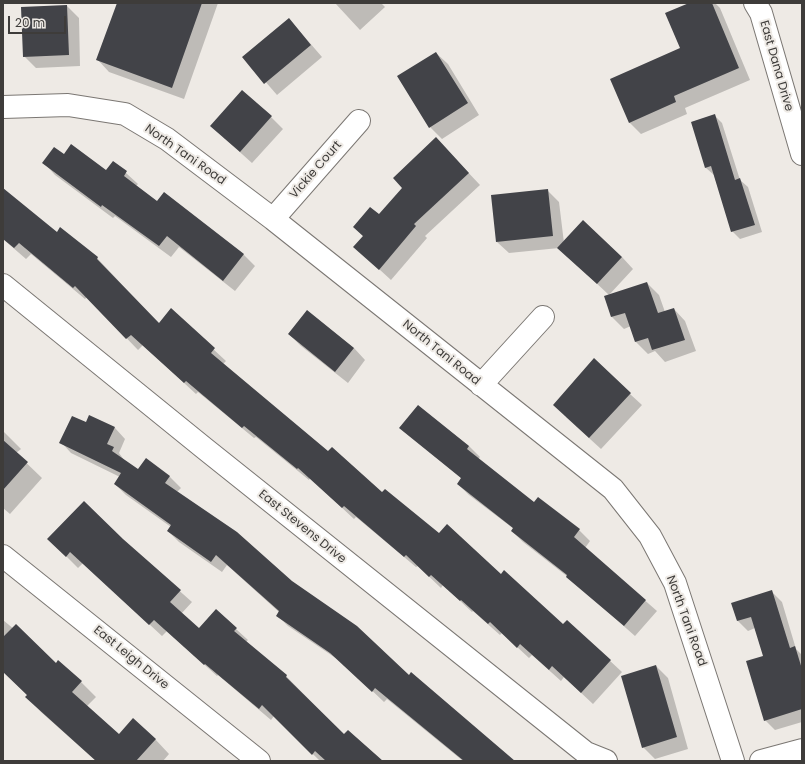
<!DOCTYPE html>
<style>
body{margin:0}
#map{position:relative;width:805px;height:764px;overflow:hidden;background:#eeeae5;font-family:Poppins,sans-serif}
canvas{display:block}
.frame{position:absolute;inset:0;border:4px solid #3e3c3a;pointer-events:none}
.scale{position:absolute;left:8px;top:16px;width:58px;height:18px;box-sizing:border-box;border:2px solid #3e3c3a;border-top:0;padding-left:5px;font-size:12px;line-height:14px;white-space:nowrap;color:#3e3c3a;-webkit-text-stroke:3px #eeeae5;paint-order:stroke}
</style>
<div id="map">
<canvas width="805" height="764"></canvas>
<div class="frame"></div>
<div class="scale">20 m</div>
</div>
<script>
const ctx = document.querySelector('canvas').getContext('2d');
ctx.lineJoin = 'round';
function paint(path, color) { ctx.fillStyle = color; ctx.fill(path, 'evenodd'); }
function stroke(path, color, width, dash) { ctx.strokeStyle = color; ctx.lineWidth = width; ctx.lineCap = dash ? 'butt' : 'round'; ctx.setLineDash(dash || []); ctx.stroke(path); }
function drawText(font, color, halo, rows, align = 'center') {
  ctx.font = font + ' Poppins,sans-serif'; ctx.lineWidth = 4; ctx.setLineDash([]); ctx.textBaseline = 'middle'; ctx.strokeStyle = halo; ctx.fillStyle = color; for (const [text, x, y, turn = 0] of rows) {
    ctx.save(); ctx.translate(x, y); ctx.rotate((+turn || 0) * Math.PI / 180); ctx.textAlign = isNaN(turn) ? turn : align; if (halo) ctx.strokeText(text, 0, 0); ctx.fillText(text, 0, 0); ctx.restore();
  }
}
const shadow = new Path2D(`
 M118,3h100l-34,96 -75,-27 -11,-12z
 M335,3h46l4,4 -25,23z
 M692,3h23l5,5 30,72 -65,28 2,6 -46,20 -12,-12 52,-73z
 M67,6l12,12 1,48 -44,2 -12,-12 -2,-48z
 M289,19l33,38 -45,38 -33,-38z
 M436,53l12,11 31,51 -37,24 -12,-12z
 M714,115l8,8 18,57 8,7 14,45 -22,7 -8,-8 -18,-56 -8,-7 -14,-46z
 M271,117l12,12 -31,34 -29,-26z
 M447,150l33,35 -55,51 2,2 -36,42 -36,-33 9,-10 -10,-10 25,-11z
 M64,156l42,15 8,-9 24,22 -2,2 22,16 6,-8 80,61 11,11 -20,25 -56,-44 -8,10 -56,-41 -2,2 -58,-43 -11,-12z
 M3,189l54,45 40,24 62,66 12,-14 55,51 -3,3 105,88 111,83 62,40 62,50 4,-4 55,51 -29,32 -29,-27 -3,4 -29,-26 -3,3 -27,-25 -2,2 -27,-24 -1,1 -29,-27 -2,3 -23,-22 -2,1 -60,-50 -2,2 -44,-41 -1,2 -53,-43 -2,1 -56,-46 -2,2 -53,-49 -5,5 -51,-53 -2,2 -54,-45 -5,5 -23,-20z
 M547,190l12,12 5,41 58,14 11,12 -24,26 -50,-47 -50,5 -12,-11z
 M647,283l12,12 6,17 9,-3 11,12 11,30 -31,11 -10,-11 -7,3 -12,-12 -5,-16 -7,3 -12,-12 -7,-20z
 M307,311l47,37 11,12 -17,23 -47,-37 -12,-12z
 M630,394l12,11 -41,44 -35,-32z
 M418,406l51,40 11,11 -2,2 56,44 45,27 11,11 -5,7 72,63 -22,25 -67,-59 -45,-35 -11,-11 2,-2 -45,-34 -11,-11 4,-5 -61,-51z
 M86,424l29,4 10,11 -6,14 5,7 14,11 8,-11 24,17 11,11 -4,4 233,184 103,85h-50l-76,-62 -3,3 -41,-39 -55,-37 -11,-11 2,-3 -52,-47 -5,7 -43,-30 -11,-11 3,-4 -45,-32 -11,-11 5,-7 -49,-24 -10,-11z
 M3,431l18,18 -5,4 26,25 -32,36 -7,-6z
 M49,539l73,1 70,62 -11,12 18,16 37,-1 12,11 -2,2 40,34 58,59 37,26h-61l-46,-45 -3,4 -53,-45 -1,1 -50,-45 -5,5 -79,-73 -5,5z
 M772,592l10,10 14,47 6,6v67l-27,8 -10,-10 -1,-63 -9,-29 -7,3 -11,-11z
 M3,620l53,44 25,18 15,15 -9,9 32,29 36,4 14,15 -6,7h-67l-55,-49 -14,-15 1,-1 -25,-25z
 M656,666l12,12 20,71 -33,10 -12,-12z`);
const building = new Path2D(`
 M117,3h85l-30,85 -76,-28z
 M689,3h23l27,65 -65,28 2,6 -47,21 -19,-44 70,-31 -15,-35z
 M67,5l2,50 -46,2 -2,-50z
 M289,18l22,27 -47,39 -22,-27z
 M436,52l32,51 -39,25 -32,-52z
 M242,90l30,26 -32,36 -30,-26z
 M715,114l20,66 5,-2 15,47 -24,7 -20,-66 -6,2 -14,-46z
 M436,137l33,36 -55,51 2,2 -37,44 -26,-23 10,-11 -10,-9 17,-20 9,7 23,-26 -9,-10z
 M71,144l35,26 7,-9 14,10 -3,5 33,25 7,-9 80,62 -21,27 -56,-45 -8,10 -57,-41 -1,2 -59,-44 12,-16 10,7z
 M3,188l54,44 3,-5 38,30 -1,2 62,64 12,-15 44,40 -4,5 117,98 4,-4 50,45 3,-3 54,44 8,-9 54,50 3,-4 59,54 4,-4 44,40 -30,33 -29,-27 -3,4 -29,-26 -3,4 -27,-26 -2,2 -27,-24 -1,1 -29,-26 -2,2 -23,-22 -2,2 -60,-51 -2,2 -44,-40 -1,1 -53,-43 -2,2 -56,-47 -2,2 -53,-48 -5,4 -51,-53 -2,2 -54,-45 -5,5 -11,-9z
 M548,189l5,47 -57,6 -5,-47z
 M583,220l39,37 -25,27 -40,-36z
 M647,282l11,31 16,-5 11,32 -33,10 -4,-12 -13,4 -10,-29 -14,4 -7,-21z
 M307,310l47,38 -19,24 -47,-38z
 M594,358l37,35 -42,45 -36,-33z
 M418,405l51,41 -2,3 67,53 4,-5 42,32 -6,8 72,63 -22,26 -58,-49 1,-2 -56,-44 2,-3 -56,-44 4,-6 -62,-50z
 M89,415l26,12 -8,17 7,3 -2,4 26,18 8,-11 24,18 -5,7 72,49 55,49 65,45 52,49 2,-3 104,89h-51l-89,-73 -3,4 -42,-39 -54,-37 3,-5 -63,-56 -5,7 -44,-31 4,-6 -57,-41 7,-11 -62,-30 13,-27 14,6z
 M3,440l25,22 -25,28z
 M84,501l39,38 58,51 -11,12 29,26 17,-19 21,19 -3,3 53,44 -1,2 58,57 4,-4 35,31h-57l-11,-10 -3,4 -50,-50 -3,4 -54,-45 -1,1 -50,-45 -5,5 -79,-73 -4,5 -19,-18z
 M772,590l18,58 5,-2 7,23v40l-38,12 -18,-60 17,-5 -12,-39 -14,4 -6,-18z
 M16,624l40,39 2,-3 24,21 -10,11 47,42 14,-16 23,21 -20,22h-40l-71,-64 2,-2 -24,-23v-35z
 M656,665l21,72 -35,11 -21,-72z`);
const minor = new Path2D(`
 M755,3l6,10 41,141
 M3,107l65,-2 57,9 42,25 106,80 340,270 37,47 25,47 58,178
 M273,219l86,-98
 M3,285l201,163 382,305 20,8
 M481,385l62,-68
 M3,556l256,205
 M761,761l41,-11`);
const streetNames = [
 ["East Dana Drive",776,66,74],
 ["North Tani Road",185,155,35],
 ["Vickie Court",316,170,-49],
 ["North Tani Road",441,353,39],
 ["East Stevens Drive",302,527,39],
 ["North Tani Road",686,621,70],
 ["East Leigh Drive",131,658,39]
];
paint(shadow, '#0003');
paint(building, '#424348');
stroke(minor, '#7b7773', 24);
stroke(minor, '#fff', 22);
drawText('12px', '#3e3c3a', '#eeeae5', streetNames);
</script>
